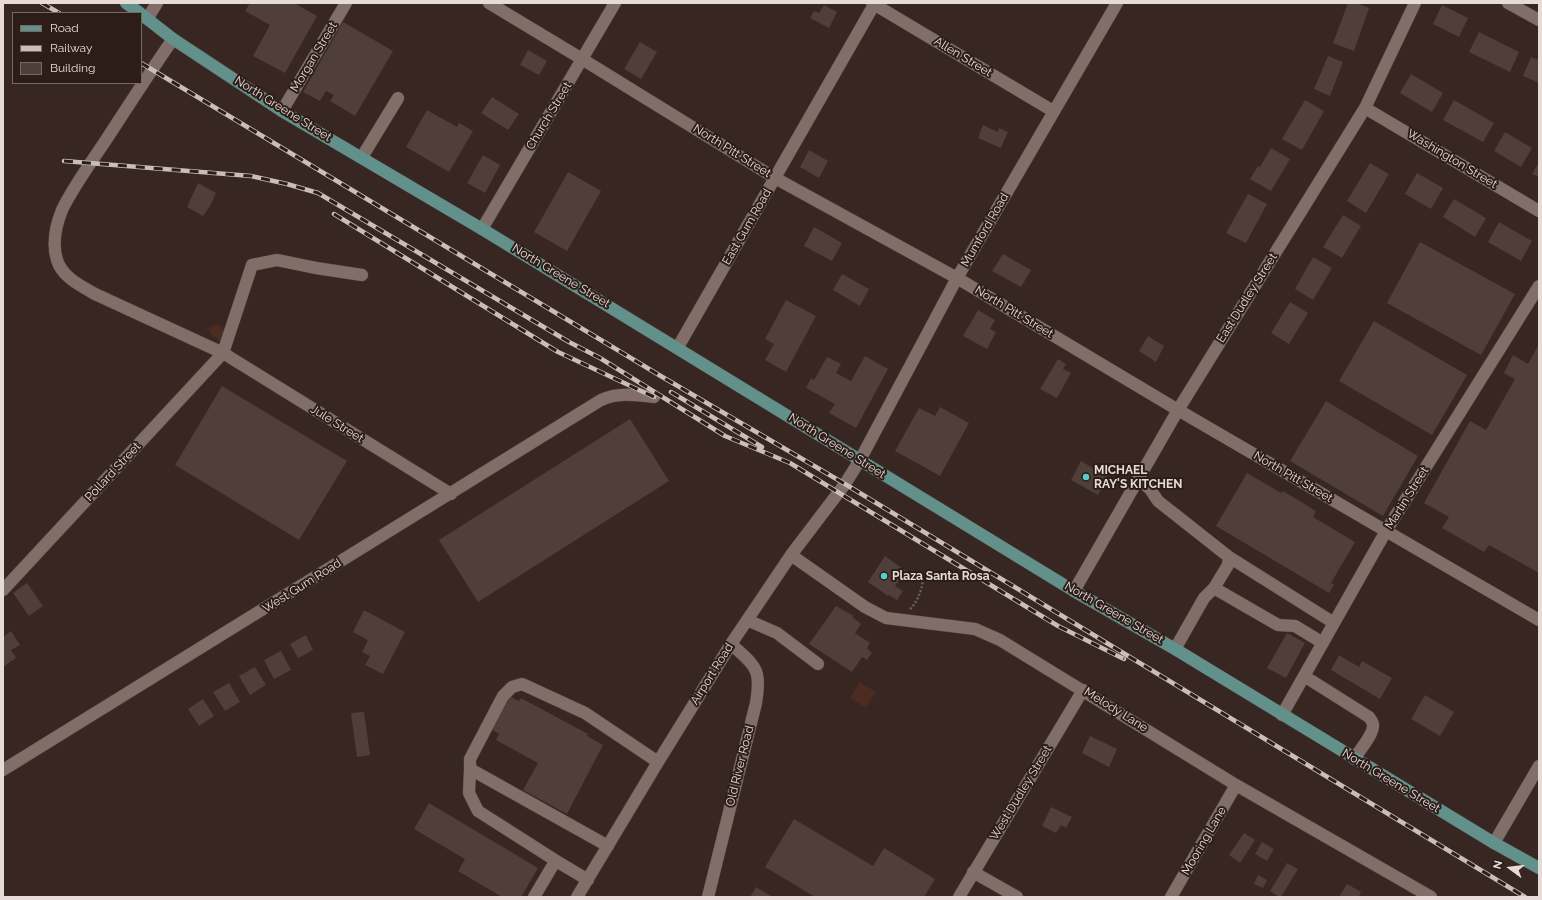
<!DOCTYPE html>
<style>
body{margin:0}
#map{position:relative;width:1542px;height:900px;overflow:hidden;background:#372622;font-family:Raleway,sans-serif}
canvas{display:block}
.frame{position:absolute;inset:0;border:4px solid #e6dbd7;pointer-events:none}
.legend{position:absolute;left:12px;top:12px;width:130px;height:72px;box-sizing:border-box;background:#2c1d18;border:1px solid #766964;margin:0;padding:5px 7px;list-style:none;font-size:12px;color:#e6dbd7}
.legend li{display:flex;align-items:center;gap:8px;height:20px}
.legend b{width:20px;border:1px solid #766964}
.north{position:absolute;left:1490px;top:848px;width:40px;height:40px;-webkit-text-stroke:3px #2c1d18;paint-order:stroke;rotate:285deg;font-size:11px;font-weight:700;line-height:16px;text-align:center;color:#e6dbd7}
.north::after{content:'';display:block;margin:auto;width:14px;height:18px;background:#e6dbd7;clip-path:polygon(50% 0,100% 100%,50% 72%,0 100%)}
</style>
<div id="map">
<canvas width="1542" height="900"></canvas>
<div class="frame"></div>
<ul class="legend">
<li><b style="height:5px;background:#61918a"></b>Road</li>
<li><b style="height:5px;background:#cabeba"></b>Railway</li>
<li><b style="height:11px;background:#4f3e39"></b>Building</li>
</ul>
<div class="north">N</div>
</div>
<script>
const ctx = document.querySelector('canvas').getContext('2d');
ctx.lineJoin = 'round';
function paint(path, color) { ctx.fillStyle = color; ctx.fill(path, 'evenodd'); }
function stroke(path, color, width, dash) { ctx.strokeStyle = color; ctx.lineWidth = width; ctx.lineCap = dash ? 'butt' : 'round'; ctx.setLineDash(dash || []); ctx.stroke(path); }
function drawText(font, color, halo, rows, align = 'center') {
  ctx.font = font + ' Raleway,sans-serif'; ctx.lineWidth = 4; ctx.setLineDash([]); ctx.textBaseline = 'middle'; ctx.strokeStyle = halo; ctx.fillStyle = color; for (const [text, x, y, turn = 0] of rows) {
    ctx.save(); ctx.translate(x, y); ctx.rotate((+turn || 0) * Math.PI / 180); ctx.textAlign = isNaN(turn) ? turn : align; if (halo) ctx.strokeText(text, 0, 0); ctx.fillText(text, 0, 0); ctx.restore();
  }
}
const green = new Path2D(`
 M216,324l5,2 4,5 -4,11 -10,-8 -3,-5z
 M860,682l16,10 -10,16 -16,-10z`);
const building = new Path2D(`
 M250,3h44l23,13 -32,57 -32,-17 17,-31 -25,-14z
 M1348,3h8l13,5 -15,43 -21,-8z
 M824,5l13,7 -8,16 -19,-10 4,-7 5,2z
 M1442,5l26,13 -9,19 -26,-13z
 M343,22l50,29 -38,65 -25,-15 4,-6 -8,-4 -6,10 -17,-9z
 M1479,32l40,20 -9,20 -41,-20z
 M640,42l17,10 -16,27 -17,-10z
 M528,50l19,11 -8,14 -19,-10z
 M1328,56l15,6 -13,34 -16,-7z
 M1531,57l8,3v23l-16,-7z
 M1411,74l32,19 -11,19 -32,-19z
 M492,97l27,17 -11,16 -27,-17z
 M1305,100l19,11 -22,39 -20,-11z
 M1454,100l40,23 -11,19 -40,-22z
 M427,110l30,17 2,-4 14,8 -24,41 -43,-25z
 M983,125l15,7 1,-4 9,4 -7,16 -23,-10z
 M1505,132l27,16 -11,19 -27,-16z
 M1271,148l19,11 -19,32 -21,-12 8,-13 2,1z
 M809,150l19,11 -9,17 -19,-11z
 M483,155l17,10 -15,28 -18,-10z
 M1539,162v15l-7,-3z
 M1370,163l19,11 -23,39 -19,-12z
 M568,172l33,19 -34,60 -33,-19z
 M1417,173l26,15 -12,21 -26,-15z
 M198,183l18,10 -6,13 -7,10 -16,-9z
 M1248,194l19,10 -21,39 -20,-10z
 M1454,199l32,19 -11,19 -32,-20z
 M1343,215l18,11 -19,32 -19,-11z
 M1499,222l33,19 -11,20 -33,-19z
 M814,227l28,16 -10,18 -28,-15z
 M1420,242l95,52 -34,61 -94,-52z
 M1003,254l28,16 -10,17 -29,-16z
 M1313,257l19,11 -19,32 -18,-11z
 M842,274l27,15 -9,17 -27,-16z
 M786,300l30,16 -30,56 -21,-12 9,-16 -9,-5z
 M1290,302l18,11 -19,31 -18,-11z
 M978,310l17,10 -5,9 6,3 -9,17 -24,-13z
 M1374,321l93,54 -35,60 -93,-54z
 M1148,336l16,10 -8,16 -17,-11z
 M1539,344v229l-50,-28 -5,7 -42,-24 7,-11 -25,-14 46,-82 16,9 29,-51 -11,-6 9,-18 15,9z
 M865,356l23,13 -32,59 -27,-15 6,-9 -29,-16 5,-10 3,2 13,-23 14,7 -5,9 15,8z
 M1058,359l8,5 -3,5 8,4 -14,25 -17,-9z
 M222,386l125,75 -48,79 -124,-75z
 M1326,401l92,55 -35,60 -93,-55z
 M940,407l29,16 -29,53 -45,-25 24,-43 16,8z
 M630,419l39,62 -191,121 -39,-62z
 M1081,461l27,16 -10,18 -27,-15z
 M1247,473l34,20 2,-2 33,20 -3,6 42,25 -24,41 3,2 -5,8 -113,-67z
 M885,556l21,15 -11,15 8,5 -6,9 -8,-5 -1,1 -20,-14z
 M27,583l16,23 -14,10 -16,-23z
 M836,606l18,10 -2,1 9,7 -6,9 15,10 -3,5 5,5 -5,7 -5,-3 -10,15 -43,-28z
 M364,610l41,22 -22,42 -18,-9 5,-9 -8,-4 6,-12 -15,-8z
 M11,631l9,14 -9,5 5,8 -13,9v-30z
 M1287,633l18,10 -19,35 -19,-10z
 M306,635l7,15 -15,8 -8,-14z
 M281,651l10,19 -17,9 -10,-19z
 M1339,655l20,12 3,-6 30,17 -12,21 -49,-29z
 M255,667l11,18 -16,10 -11,-19z
 M229,683l11,19 -15,9 -12,-19z
 M1425,695l29,17 -14,24 -29,-17z
 M509,696l10,5 2,-3 67,36 -1,2 16,9 -36,69 -44,-24 15,-27 -42,-23 3,-6 -8,-5z
 M203,699l11,17 -15,10 -11,-17z
 M364,712l6,43 -13,2 -6,-44z
 M1090,736l27,13 -8,18 -27,-14z
 M429,803l109,65 -17,29h-19l-44,-26 7,-12 -51,-30z
 M1051,807l21,10 -6,11 -5,-3 -5,8 -14,-7z
 M794,819l79,47 11,-18 51,31 -11,18h-109l-50,-30z
 M1244,833l11,7 -15,23 -11,-8z
 M1262,842l12,7 -7,12 -12,-7z
 M1287,863l11,6 -17,28h-2l-9,-6z
 M1258,875l9,5 -4,8 -9,-4z
 M1347,884l14,8 -2,5h-20z
 M756,887l17,10h-23z`);
const path = new Path2D(`
 M910,609c8,-8 12,-19 13,-31`);
const minor = new Path2D(`
 M489,3l93,56 193,119 182,100 221,132 361,210
 M872,3l181,108
 M1508,3l31,17
 M147,19l10,-16
 M173,39c-23,33 -45,67 -67,101 -14,21 -33,47 -44,70 -6,15 -10,34 -5,50 5,17 24,26 38,34l128,59 228,141
 M1365,108l174,103
 M282,111l64,-108
 M362,157l36,-59
 M482,229l133,-226
 M678,347l197,-344
 M1138,479l12,10 8,12 71,56 -1,8 -14,23
 M791,555l74,52 21,11 89,11 25,11 236,145 195,112
 M1229,557l105,66
 M3,590l220,-237 29,-88 25,-5 39,8 46,7
 M1074,591l104,-181 187,-302 50,-105
 M747,620l30,13 41,31
 M1175,649l29,-51 10,-10 64,37 17,1 28,17
 M1304,676l65,41c2,3 4,5 4,8 1,9 -14,26 -19,34
 M1282,715l104,-184 153,-245
 M470,769l-1,24 9,18 80,51
 M3,770l598,-370c17,-8 36,-5 53,-3
 M1494,843l45,-77
 M608,846l-138,-77v-10l33,-63 9,-9 10,-3 63,29 73,49
 M973,872l44,25
 M534,897l19,-32 5,-3 30,18
 M577,897l81,-135 73,-118 60,-89 54,-71 15,-24 97,-182 160,-275
 M708,897l48,-194c6,-35 -1,-37 -25,-59
 M959,897l124,-207
 M1171,897l65,-112`);
const major = new Path2D(`
 M126,3l14,10
 M141,14l32,25 109,72 200,118 592,362 101,58 319,194 45,25`);
const rail = new Path2D(`
 M42,3l17,10
 M141,63l518,312 186,109 680,413
 M64,161l187,15 36,8 31,9 251,149 31,16 125,78 65,27 268,163 66,33
 M334,214l224,138 96,45
 M671,392l91,55`);
const markers = [
 [1086,477,4,"#56cec4"],
 [884,576,4,"#56cec4"]
];
const streetNames = [
 ["Morgan Street",314,57,-59],
 ["Allen Street",963,57,31],
 ["North Greene Street",283,109,32],
 ["Church Street",549,116,-59],
 ["North Pitt Street",732,151,32],
 ["Washington Street",1452,159,31],
 ["East Gum Road",747,227,-60],
 ["Mumford Road",985,230,-60],
 ["North Greene Street",561,276,31],
 ["East Dudley Street",1247,298,-58],
 ["North Pitt Street",1014,312,31],
 ["Jule Street",337,424,32],
 ["North Greene Street",837,446,32],
 ["Pollard Street",113,472,-47],
 ["North Pitt Street",1293,477,30],
 ["Martin Street",1407,498,-58],
 ["West Gum Road",302,586,-32],
 ["North Greene Street",1114,613,30],
 ["Airport Road",712,674,-58],
 ["Melody Lane",1116,710,32],
 ["Old River Road",740,766,-76],
 ["North Greene Street",1391,781,31],
 ["West Dudley Street",1021,793,-59],
 ["Mooring Lane",1204,841,-60]
];
const poiNames = [
 ["MICHAEL",1094,470],
 ["RAY'S KITCHEN",1094,484],
 ["Plaza Santa Rosa",892,576]
];
paint(green, '#4c2b21');
paint(building, '#4f3e39');
stroke(minor, '#514440', 13);
stroke(major, '#514440', 13);
stroke(path, '#6d5e5a', 2.5, [2, 2]);
stroke(minor, '#816e69', 12);
stroke(major, '#61918a', 12);
stroke(rail, '#cabeba', 4.5);
stroke(rail, '#2c1d18', 3, [9]);
for (const [x, y, r, color] of markers) { const dot = new Path2D(); dot.arc(x, y, r, 0, 2 * Math.PI); ctx.fillStyle = color; ctx.fill(dot); stroke(dot, '#2c1d18', 1.5); }
drawText('12px', '#e6dbd7', '#2c1d18', streetNames);
drawText('bold 12px', '#e6dbd7', '#2c1d18', poiNames, 'left');
</script>
